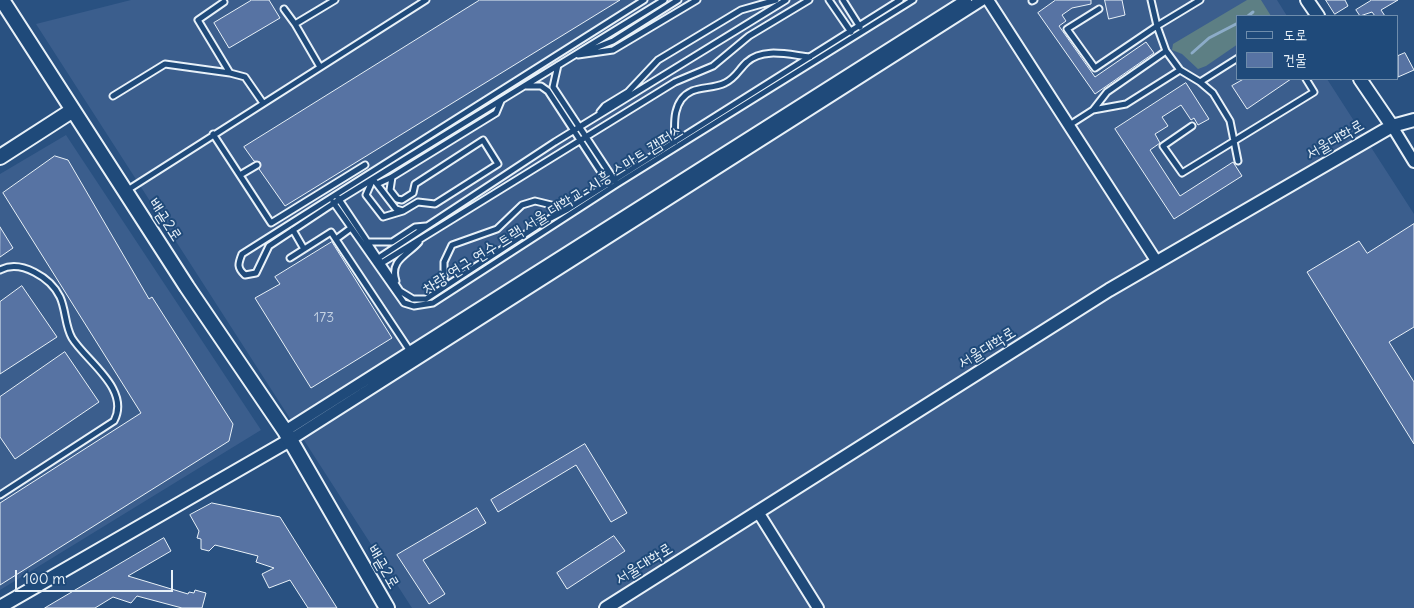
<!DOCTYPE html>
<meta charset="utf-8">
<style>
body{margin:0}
#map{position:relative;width:1414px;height:608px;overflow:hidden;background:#295181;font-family:Delius,"Poor Story",sans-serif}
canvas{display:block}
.legend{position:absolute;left:1236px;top:15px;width:162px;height:65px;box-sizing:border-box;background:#1f4a7a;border:1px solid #6f8dac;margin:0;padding:6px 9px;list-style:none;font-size:15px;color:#e8f1f8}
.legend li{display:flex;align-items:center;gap:10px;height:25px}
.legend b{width:25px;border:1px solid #6f8dac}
.scale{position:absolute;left:15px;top:570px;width:158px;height:22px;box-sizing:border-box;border:2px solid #e8f1f8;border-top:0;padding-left:6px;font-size:15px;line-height:18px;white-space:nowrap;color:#e8f1f8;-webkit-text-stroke:4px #1f4a7a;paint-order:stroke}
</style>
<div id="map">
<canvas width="1414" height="608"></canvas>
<ul class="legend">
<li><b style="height:6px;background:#1f4a7a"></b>도로</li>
<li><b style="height:14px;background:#5773a3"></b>건물</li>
</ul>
<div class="scale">100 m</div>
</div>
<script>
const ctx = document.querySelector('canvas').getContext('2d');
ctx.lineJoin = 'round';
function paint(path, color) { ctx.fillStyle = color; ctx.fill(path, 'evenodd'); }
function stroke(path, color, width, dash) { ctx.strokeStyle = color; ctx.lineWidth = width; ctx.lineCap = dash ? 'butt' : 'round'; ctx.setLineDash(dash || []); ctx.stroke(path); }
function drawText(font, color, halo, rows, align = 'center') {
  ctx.font = font + ' Delius,"Poor Story",sans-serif'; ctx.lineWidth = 4; ctx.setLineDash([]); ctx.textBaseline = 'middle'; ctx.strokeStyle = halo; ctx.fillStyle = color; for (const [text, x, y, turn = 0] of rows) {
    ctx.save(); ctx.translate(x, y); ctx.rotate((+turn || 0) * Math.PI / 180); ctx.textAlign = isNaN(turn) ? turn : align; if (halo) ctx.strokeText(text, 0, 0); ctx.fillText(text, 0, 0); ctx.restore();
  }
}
const built = new Path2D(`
 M131,0h1146l10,16h-49v63h89l87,135v394h-1002l-376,-584z
 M66,135l195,295 -261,160v-416z`);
const green = new Path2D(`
 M1247,0h14l10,16h-33v28l-32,22 -8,3 -16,-15 -10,-4 1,-6z`);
const stream = new Path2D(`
 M1248,16l5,-4
 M1192,53l17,-15 29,-15`);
const building = new Path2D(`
 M252,0h17l11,18 -51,30 -15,-25z
 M480,0h140l-335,206 -26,-37 1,-7 -6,-1 -10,-14z
 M1056,0h35v4l-19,4 -10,7 4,6 -7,5 36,51 51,-35 8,11 -59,41 -57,-81z
 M1105,0h17l3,15 -16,4z
 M1326,0h19l3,6 -13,8z
 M1372,0h26l-17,10 4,6h-10l-3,-4 -12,4 -4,-6z
 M1405,53l9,17 -16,7v-21z
 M1244,79h47l-44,30 -15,-23z
 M1186,83l23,36 -11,6 -4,-7 -3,2 -10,-15 -19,12 6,9 -13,8 5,9 -10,7 30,46 53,-34 9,14 -68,43 -59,-90z
 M55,156l13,4 81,139 3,-2 81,127 -4,17 -229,144v-82l141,-90 -138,-220z
 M1414,224v103l-25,15 25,40v62l-107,-172 52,-31 8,12z
 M0,227l13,21 -13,9z
 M332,242l60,96 -81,50 -56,-90 25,-14 -5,-7z
 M22,286l35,51 -57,37v-72z
 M65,352l34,50 -84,57 -15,-22v-40z
 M585,444l42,69 -16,9 -35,-57 -78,47 -7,-12z
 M212,503l68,14 57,91h-29l-18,-28 -21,8 -7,-14 12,-6 -18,-6 2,-6 -43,-11 -6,6 -8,-2v-10l-4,-1 2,-7 -9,-16z
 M477,508l9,15 -63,37 22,34 -16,10 -32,-49z
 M614,536l11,15 -58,38 -10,-16z
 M164,538l7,13 -43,25 60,18 1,-2 5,1 1,-3 11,3 -4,15h-20l-45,-12 -6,7 -18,-6 -18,11h-50z`);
const service = new Path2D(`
 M644,0l-402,254c-4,10 -5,14 3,21l11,-2 13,-27 65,-43 330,-203
 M829,0l22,32
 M843,0l17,27
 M1151,0l6,26 9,25 14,19 20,12 13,11 17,28 8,40
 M1032,1l2,-1
 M224,2l-26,18 32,53 15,4 18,26
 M284,9l11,15
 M1099,9l-32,20 28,39 62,-42 43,-26
 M585,52l28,-11 65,-41
 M578,55l35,-5 84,-50
 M558,65l-5,22 62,94
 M320,67l-25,-43 40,-24
 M1200,82l38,-24
 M525,86h16l7,5 62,95
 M113,96l52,-32 65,9
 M1093,110l33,-6 54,-34
 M600,112l5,-6 23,-14 30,-32 83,-50 35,-10
 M1068,126l25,-16 14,-18 59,-41
 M1192,126l-29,20 19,27 132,-81 -8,-13
 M213,134l58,89 94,-58
 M675,142c-1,-18 -3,-42 17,-51 10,-4 23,-3 33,-8 11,-5 14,-14 22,-21 16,-15 43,-7 63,-5
 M240,175l17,-10
 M377,184l15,-7
 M126,191l300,-191
 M338,198l62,93 13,8h13l119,-78 23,-12 332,-209
 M333,202l71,101 10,3 19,-3 184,-119 296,-184
 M403,211l-20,6 -17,-22 7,-16 23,30 7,2 15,-9 17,2 63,-40 -15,-24 -68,44 -2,9 -11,7 -5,-1 -7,-9 2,-13 104,-64 5,-12
 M293,230l11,19
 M336,239l15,-11
 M368,242h24l23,-15 11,-1
 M290,258l41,-26 79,119
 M377,259l178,-117 231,-142
 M380,264l295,-182 38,-16 36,-30 60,-36
 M0,270c21,-11 51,8 60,27 6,13 5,29 12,41 14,23 59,51 42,83l-114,74
 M396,281c-7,-21 12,-26 23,-39
 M444,285v-23l8,-17 45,-16 25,-24 13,-4 33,8`);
const minor = new Path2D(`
 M988,0l169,262
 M1392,126l22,36
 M285,431l681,-431
 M290,440l692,-440
 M758,512l60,96`);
const tertiary = new Path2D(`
 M1307,0l11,16
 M1360,79l32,47
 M0,607l290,-167
 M606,608l503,-318 283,-164 22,-6`);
const secondary = new Path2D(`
 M2,0l185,287 98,144 102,177
 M0,157l73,-47`);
const numberNames = [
 ["173",324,318]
];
const streetNames = [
 ["서울대학로",1335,140,-30],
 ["차량 연구 연수 트랙 서울 대학교-시흥 스마트 캠퍼스",553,210,-32],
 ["배곧2로",165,220,57],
 ["서울대학로",987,348,-32],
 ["서울대학로",644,564,-32],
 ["배곧2로",383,567,60]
];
paint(built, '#3b5e8d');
paint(green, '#5d7f84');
stroke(stream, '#8cacc8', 3);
paint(building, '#5773a3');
stroke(building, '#e8f1f8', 1);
stroke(service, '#e8f1f8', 9);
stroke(minor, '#e8f1f8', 14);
stroke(tertiary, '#e8f1f8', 16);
stroke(secondary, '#e8f1f8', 18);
stroke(service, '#1f4a7a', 5);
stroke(minor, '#1f4a7a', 10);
stroke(tertiary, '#1f4a7a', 12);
stroke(secondary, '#1f4a7a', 14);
drawText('14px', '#c4d2e3', null, numberNames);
drawText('16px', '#e8f1f8', '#1f4a7a', streetNames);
</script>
